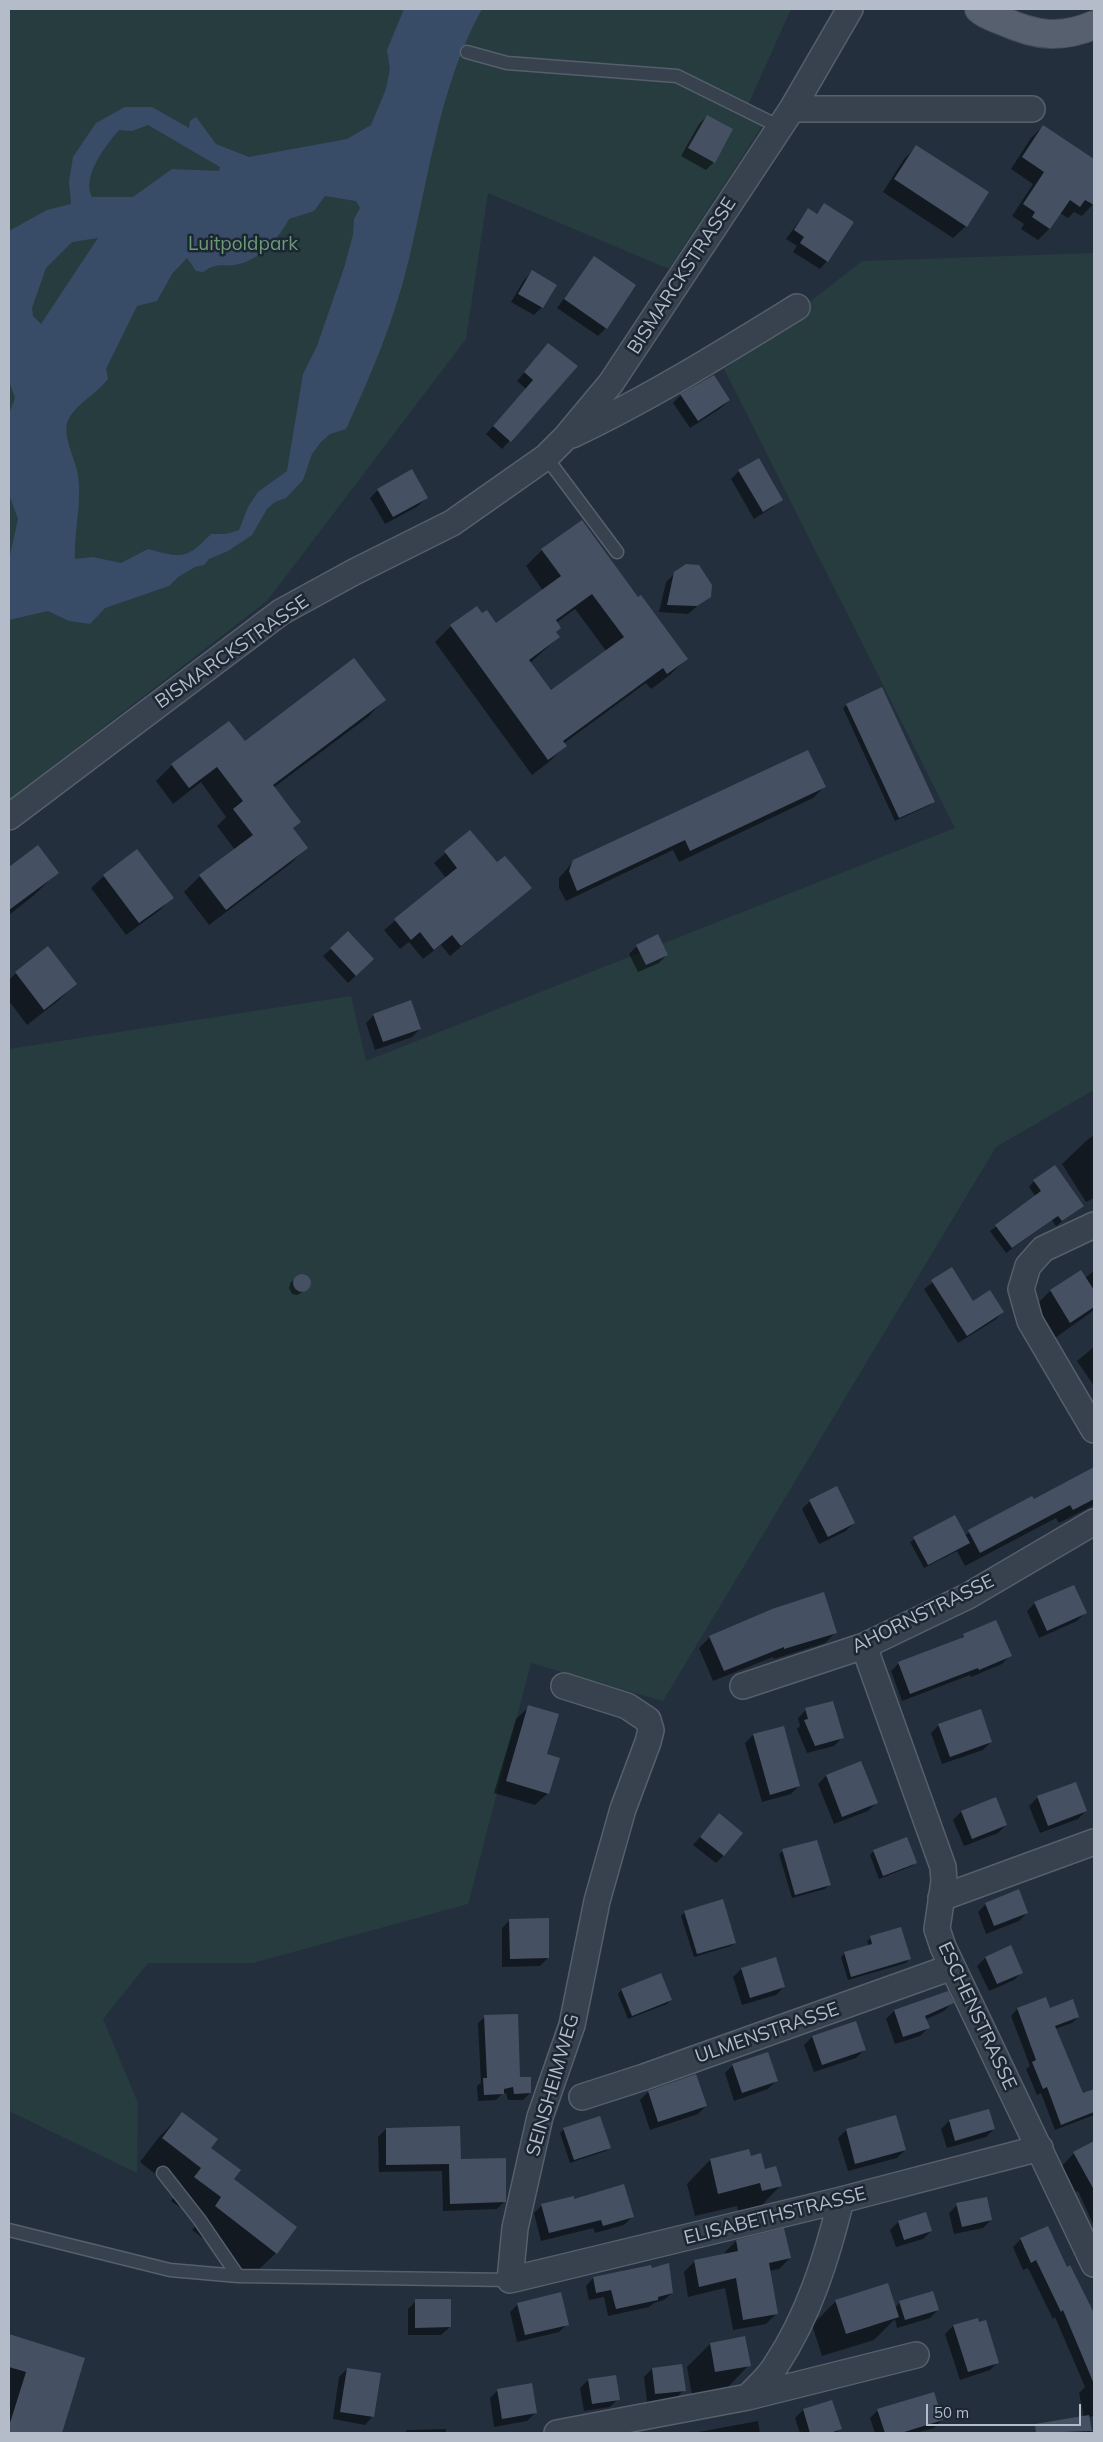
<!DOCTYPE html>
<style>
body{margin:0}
#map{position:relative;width:1103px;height:2442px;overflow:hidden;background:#242f3e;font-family:Mulish,sans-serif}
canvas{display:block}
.frame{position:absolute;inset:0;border:10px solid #b4bcc9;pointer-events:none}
.scale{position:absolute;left:926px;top:2404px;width:155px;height:22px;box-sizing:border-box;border:2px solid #b4bcc9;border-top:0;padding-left:6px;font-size:15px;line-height:18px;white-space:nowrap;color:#b4bcc9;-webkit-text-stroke:4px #1d2633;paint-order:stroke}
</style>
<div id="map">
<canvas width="1103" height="2442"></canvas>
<div class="frame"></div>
<div class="scale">50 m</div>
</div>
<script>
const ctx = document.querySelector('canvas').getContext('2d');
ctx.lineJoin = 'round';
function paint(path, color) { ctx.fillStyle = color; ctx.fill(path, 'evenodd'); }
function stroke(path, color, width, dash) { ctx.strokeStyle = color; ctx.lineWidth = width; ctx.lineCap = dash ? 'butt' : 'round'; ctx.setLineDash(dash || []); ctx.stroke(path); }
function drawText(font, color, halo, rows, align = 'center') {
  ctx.font = font + ' Mulish,sans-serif'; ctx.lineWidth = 5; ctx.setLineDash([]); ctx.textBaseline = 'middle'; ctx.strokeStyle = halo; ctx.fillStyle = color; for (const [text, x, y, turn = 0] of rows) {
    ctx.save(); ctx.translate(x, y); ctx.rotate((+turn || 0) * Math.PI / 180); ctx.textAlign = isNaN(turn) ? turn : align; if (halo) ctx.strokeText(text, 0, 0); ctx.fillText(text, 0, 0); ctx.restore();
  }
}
const green = new Path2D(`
 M9,9h782l-43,96 22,9 -101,155 -181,-76 -22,146 -199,262 -258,199z
 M1094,253v837l-98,57 -333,554 -132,-38 -63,241 -215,59h-105l-45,56 35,84 -1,70 -128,-62v-1062l342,-53 15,65 589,-233 -231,-459 138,-108z`);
const water = new Path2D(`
 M404,9h78c-43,77 -53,169 -74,254 -14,58 -37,112 -62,166l-16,5 -9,8 -9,12 -9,26 -17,18 -11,4 -8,7 -15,26 -24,16 -19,8 -5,6 -9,2 -17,10 -9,9 -64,22 -15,16 -21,-3 -21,-10 -39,9v-60l9,-41 -9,-25v-80l6,-16 -6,-17v-150l38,-21 24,-6 -2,-23 4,-24 23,-34 29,-16h27l37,21 1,-7 6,-4 20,27 33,13 98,-18 24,-14 15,-36 4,-20 -3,-19zM148,125l72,42 -1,4 -47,-2 -39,28h-41c-11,-20 14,-52 27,-67l13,1zM325,196l31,5 4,7 -6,11 -1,16 -9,33 -27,78 -14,28 -16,97 -29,21 -10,15 -9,23 -13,4h-15c-25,26 -29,24 -63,15l-27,14 -28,-6 -18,2c-1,-30 8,-59 2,-89 -4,-16 -16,-38 -8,-52 10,-16 27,-24 39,-39l-2,-10 31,-63 20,-5 15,-27 15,-16 9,13 7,1c16,-11 20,-4 36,-8 22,-5 40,-26 50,-45l25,-8zM98,238l-57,86 -8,-8 -1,-8 14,-40 26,-26z`);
const shadow = new Path2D(`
 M707,116l7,46 -8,8 -25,-14 18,-32z
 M1043,126l49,33 2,-3v47l-12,13 -8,-4 -6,6 -8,-5 -11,16 -11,11 -17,-11 3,-5 -12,-8 21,-32 -22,-15 20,-31z
 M916,147l50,79 -13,12 -70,-46 21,-33z
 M825,204l2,57 -7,8 -27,-17 4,-6 -11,-7 22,-30 8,5z
 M594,258l12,70 -8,8 -41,-28z
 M532,272l23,13 -13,22 -8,8 -23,-13 13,-22z
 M541,352l35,14 -74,83 -16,-15 40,-45 -9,-8z
 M681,395l48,5 -8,8 -31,20 -17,-25z
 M739,471l42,28 -8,8 -19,12 -23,-40z
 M378,490l48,8 -8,8 -33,18 -15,-26z
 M581,522l57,77 48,60 -16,16 -19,14 -5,-6 -83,61 2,2 -16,16 -17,13 -97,-133 16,-16 31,-11 14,10 47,-34 -17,-25 16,-16zM575,609l32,43 -56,40 -21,-29 29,-26 -4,-4 1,-10z
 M675,573l34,23 -21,18 -29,-2 7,-30z
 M384,700l-16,17 -95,71 26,34 -7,7 14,19 -16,16 -81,61 -25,-33 16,-16 35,-26 -18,-24 9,-9 -25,-35 -28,22 -17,-23 16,-16z
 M847,705l86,97 -3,3 -35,16 -52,-113z
 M824,787l-11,11 -134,64 -6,-12 -107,51 -7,-13v-10l15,-17z
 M470,832l27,32 33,24 -80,68 -9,-11 -18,14 -14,-17 -9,7 -16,-19 62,-52 -12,-15z
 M38,847l19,26 -24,23 -24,19v-46z
 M104,876l68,21 -12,13 -34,25 -35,-47z
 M637,946l30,9 -8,8 -21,9 -9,-18z
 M331,949l34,18 -17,16 -25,-27z
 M16,973l59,11 -16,16 -32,25 -18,-24v-21z
 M374,1015l46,14 -8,8 -37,13 -9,-27z
 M1094,1135v63l-8,4 -24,-38 24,-23z
 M1034,1181l48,25 -26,20 -4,-6 -46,33 -16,-22 46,-34 -7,-10z
 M951,1269l22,33 30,10 -8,8 -37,23 -34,-54z
 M1094,1271v39l-43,31 -20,-31 19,-19 31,-19 4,6z
 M301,1275l6,1 3,6 -2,7 -11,6 -5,-1 -3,-6 2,-6z
 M1094,1347v39l-17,-25z
 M1093,1469l1,34 -2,3 -33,17 -3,-5 -91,48 -8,-15 -33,17 -14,-26 44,-25 11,18 67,-38 2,4z
 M810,1501l44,22 -8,8 -27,13 -17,-35z
 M1035,1603l50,10 -8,8 -38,17 -12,-27z
 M835,1633l-10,10 -51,16 -1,-2 -60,24 -14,-33 11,-11z
 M964,1636l46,20 -8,8 -31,13 -1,-2 -68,26 -11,-30 8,-8 60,-23z
 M529,1707l16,48 3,38 -13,12 -41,-12 22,-74z
 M806,1710l36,28 -8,8 -27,7 -10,-24 3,-3 -2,-8z
 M939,1725l52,17 -8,8 -41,14 -11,-31z
 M753,1735l46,51 -8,8 -29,8 -17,-59z
 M826,1776l50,27 -8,8 -34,13 -16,-40z
 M1075,1783l11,28 -8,8 -38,14 -11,-27 8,-8z
 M961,1812l45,13 -8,8 -34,13 -11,-26z
 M719,1815l5,40 -8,8 -23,-18z
 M783,1851l46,34 -4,4 -33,9 -13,-44z
 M874,1851l41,12 -3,3 -33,13 -9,-24z
 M986,1904l41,9 -8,8 -33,13 -8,-22z
 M685,1912l50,31 -4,3 -37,11 -13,-41z
 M510,1920l38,38 -8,8 -38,1v-39z
 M871,1938l38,21 -3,4 -58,17 -7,-23 3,-3 25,-8 -2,-5z
 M1010,1947l12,25 -8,8 -25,11 -12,-25 8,-8z
 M775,1959l9,28 -8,8 -34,10 -9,-28 8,-8z
 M661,1975l10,25 -4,4 -39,15 -10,-25 3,-4z
 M948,1993l4,10 -8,8 -19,9 3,8 -8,8 -25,8 -9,-25 8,-8z
 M1045,1999l5,11 28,7 -6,6 -17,6 27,66 12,-5v25l-39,15 -14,-37 -4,2 -11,-26 4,-3 -19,-50 6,-7z
 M485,2017l34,62 11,14 -7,7h-15l-2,-7 -4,1 -6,6 -18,1 -1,-15 4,-3 -3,-60z
 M812,2037l52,13 -8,8 -42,14 -10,-27z
 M733,2065l43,16 -8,8 -34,12 -9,-28z
 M648,2092l58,14 -8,8 -48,16 -10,-30z
 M182,2114l50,66 44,73 -24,23 -60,-46 7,-9 -28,-20 7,-9 -38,-30 19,-25z
 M895,2117l10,33 -8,8 -49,13 -10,-33 8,-8z
 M949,2121l45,8 -8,8 -39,11 -6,-19z
 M386,2129l73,31 46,41 -8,8 -54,2 -1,-40 -63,1 -1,-35z
 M564,2129l45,18 -3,4 -36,12 -10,-30z
 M1094,2142v84l-16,-35 -2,1 -14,-26 12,-13z
 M750,2157l30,29 -23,24 -18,4 -2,-8 -42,10 -8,-32 23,-24z
 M573,2201l59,16 -8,8 -29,8 -2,-5 -52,13 -7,-28 8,-8z
 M957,2205l34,15 -8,8 -29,6 -5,-21z
 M925,2213l6,18 -8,8 -27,8 -6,-17 8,-8z
 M1021,2239l45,30 4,-2 24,52v97l-6,1 3,14 -3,2h-50l46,-16 -5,-24 6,-6 -30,-70 -2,2 -25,-51 -5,2 -10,-23z
 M736,2241l54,17 -11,11 -10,2 8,42 -11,11 -33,6 -8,-42 -37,9 -4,-25 11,-11 31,-6 -1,-3z
 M651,2269l21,24 -8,7 -10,3 -5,4 -41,9 -4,-19 -15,3 -3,-14 7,-8z
 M416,2301l34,26 -9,8h-33v-26z
 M836,2301l59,7 5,-6 38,8 -8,8 -33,10 -2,-9 -21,21 -52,16 -10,-31z
 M518,2304l49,20 -8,8 -42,10 -7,-30z
 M979,2324l19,38 -8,8 -30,10 -15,-46 8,-8z
 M9,2336l75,23 -23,74h-52z
 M710,2344l39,21 -23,24 -34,6 -5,-28z
 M681,2366l3,24 -8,8 -29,4 -3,-25 8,-8z
 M347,2369l26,47 -8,9 -32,-6 6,-42z
 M588,2380l30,19 -8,8 -26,4 -4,-23z
 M498,2390l37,23 -8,8 -33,6 -4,-29z
 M831,2401l9,28 -4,4h-36l-5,-15 8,-8z
 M878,2410l64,10 -8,8 -18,5h-41l-5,-15z
 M758,2421l2,12h-68h1z
 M446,2429v4h-42l3,-3z`);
const building = new Path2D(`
 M707,115l26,14 -18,34 -27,-15z
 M1043,125l51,34v46l-9,-5 -5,7 -10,-7 -20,29 -18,-12 3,-5 -12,-8 21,-32 -22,-15z
 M916,145l73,47 -22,35 -73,-48z
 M824,203l30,19 -26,40 -28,-19 4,-6 -10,-7 14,-22 9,6z
 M594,256l42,29 -29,44 -43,-30z
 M532,270l25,15 -14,23 -25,-14z
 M548,343l30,23 -67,76 -18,-16 40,-46 -9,-8z
 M714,375l16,25 -32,21 -18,-27z
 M759,458l24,42 -20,12 -25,-42z
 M412,469l16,29 -35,19 -16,-28z
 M582,520l56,77 3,-2 47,64 -21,15 -4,-6 -100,73 4,5 -19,14 -98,-135 27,-19 5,7 5,-3 9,13 65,-47 -20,-27zM592,594l32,43 -73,53 -22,-30 31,-23 -4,-5 5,-4 -5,-8z
 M686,564l13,1 13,20 -1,12 -14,9 -30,-1 7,-33z
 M354,658l32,42 -113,85 28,37 -8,6 15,20 -82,62 -27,-35 54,-40 -20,-26 10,-8 -26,-34 -28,21 -18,-24 58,-43 16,20z
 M882,687l53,115 -36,16 -53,-114z
 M808,750l18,37 -136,64 -5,-11 -108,51 -8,-20 4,-11z
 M470,830l27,32 8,-6 27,32 -71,58 -9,-11 -18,15 -14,-18 -9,8 -17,-21 63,-51 -13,-17z
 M38,845l21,28 -50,37v-43z
 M137,849l37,49 -35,25 -36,-48z
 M348,931l26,28 -18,17 -26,-28z
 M658,934l10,21 -22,10 -10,-20z
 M48,946l29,38 -33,26 -29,-38z
 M411,1000l10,29 -38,13 -10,-28z
 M1055,1165l29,41 -22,15 -4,-5 -46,32 -17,-23 46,-34 -8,-11z
 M952,1267l21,34 17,-11 14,22 -37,24 -36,-56z
 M1081,1270l13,20v17l-24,16 -20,-33z
 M293 1283a9 9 0 1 1 18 0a9 9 0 1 1-18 0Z
 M1094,1467v32l-21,11 -3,-5 -90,48 -12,-23 64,-34 2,3z
 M837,1486l18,37 -27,14 -19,-37z
 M955,1515l15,28 -42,22 -15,-28z
 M1074,1585l13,28 -40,18 -13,-29z
 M824,1592l13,41 -53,16v-2l-60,24 -15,-35 63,-27z
 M996,1620l16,36 -33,14 -1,-2 -68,26 -12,-32 66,-25 -1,-3z
 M833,1701l11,37 -29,8 -11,-26 4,-1 -3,-11z
 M528,1705l31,9 -12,40 13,4 -11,36 -43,-13z
 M981,1709l11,33 -42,15 -12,-33z
 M784,1726l16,60 -30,9 -17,-61z
 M861,1761l17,42 -36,14 -16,-42z
 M1076,1782l11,29 -39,15 -11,-30z
 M996,1797l11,28 -35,14 -11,-28z
 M719,1813l24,20 -19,23 -24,-19z
 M907,1837l10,26 -34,13 -10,-26z
 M817,1840l14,45 -36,10 -13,-46z
 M1019,1889l9,24 -34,13 -9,-23z
 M723,1899l13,44 -39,11 -13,-43z
 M549,1918v40l-39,1 -1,-40z
 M901,1927l10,32 -60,18 -7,-25 28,-8 -2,-8z
 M1011,1945l12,28 -26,11 -12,-27z
 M776,1957l9,30 -35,11 -9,-30z
 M661,1973l11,27 -40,16 -11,-27z
 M948,1991l6,12 -29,13 5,12 -27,9 -9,-27z
 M1046,1997l4,11 23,-9 6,18 -24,9 28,67 11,-4v23l-33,13 -14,-38 -4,2 -11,-27 4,-2 -19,-52z
 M518,2014l2,63h11v16l-17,1 -1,-7 -9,2v5l-20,1 -1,-17h4l-3,-63z
 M856,2021l10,29 -44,15 -10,-29z
 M768,2052l10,29 -36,12 -10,-29z
 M696,2074l11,32 -49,16 -10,-31z
 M989,2109l6,20 -40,12 -6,-21z
 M182,2112l36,27 -7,9 30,22 -7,9 63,48 -20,27 -62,-48 6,-9 -27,-20 7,-9 -39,-30z
 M896,2115l10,35 -51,14 -9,-35z
 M600,2116l11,32 -37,12 -11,-32z
 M460,2126l1,33 45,-1v44l-56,2 -1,-40 -63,1v-37z
 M1094,2141v49l-21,-38z
 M749,2149l2,7 10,-3 4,16 11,-3 6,20 -20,5 -2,-8 -42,11 -8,-35z
 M624,2184l10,33 -31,9 -2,-6 -52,13 -8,-29 33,-8v3z
 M987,2197l5,23 -30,7 -6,-24z
 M926,2212l6,19 -28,9 -6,-19z
 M1048,2226l19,41 3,-2 24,48v71l-31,-74 -2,2 -25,-52 -5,3 -11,-25z
 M784,2228l7,30 -22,5 9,51 -35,6 -7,-42 -37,9 -5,-27 44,-9 -2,-11z
 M669,2263l4,30 -15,4v3l-42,9 -5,-19 -15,3 -3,-16 58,-12 1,3z
 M888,2283l11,34 -53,17 -11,-34z
 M933,2291l6,19 -34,10 -6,-19z
 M561,2292l8,33 -44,10 -8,-32z
 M415,2299h36v28l-36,1z
 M978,2318l1,4 7,-2 13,43 -31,9 -15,-47z
 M9,2334l76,24 -23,75h-53v-7l17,-54 -17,-5z
 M745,2336l6,30 -36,6 -5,-29z
 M682,2364l4,27 -31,3 -3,-26z
 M347,2368l34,5 -7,44 -34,-5z
 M616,2375l4,25 -28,4 -4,-25z
 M532,2383l5,30 -35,6 -5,-30z
 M934,2392l9,28 -42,13h-16l-8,-24z
 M832,2400l10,29 -12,4h-20l-7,-24z
 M1089,2415l3,16 -56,2 -1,-9z`);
const service = new Path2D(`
 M467,52l40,11 170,13 103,51
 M546,457l71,95
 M163,2173l36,46 39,57
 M9,2230l161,40 68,6 272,4`);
const minor = new Path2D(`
 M792,109h240
 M572,435c78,-37 152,-83 225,-128
 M9,817l272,-205 73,-40 98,-49 94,-66 19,-19 46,-55 181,-274 58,-100
 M1094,1225l-51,24 -15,17 -7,23 9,32 64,109
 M864,1646l79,221 1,14 -7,48 6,18 151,317
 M564,1686l63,20 21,14 3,10 -3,12 -25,67 -26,92 -25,124 -32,92 -25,111 -5,52 331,-80 199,-52
 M743,1686l121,-40 104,-50 126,-74
 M941,1898l153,-56
 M582,2097l62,-20 308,-110
 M748,2397c9,-10 21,-20 28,-32 33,-50 51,-108 65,-165
 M557,2433l191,-36 168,-42`);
const primary = new Path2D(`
 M979,9c6,6 16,9 24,12 33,15 58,18 91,4`);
const parkNames = [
 ["Luitpoldpark",243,244]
];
const streetNames = [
 ["BISMARCKSTRASSE",682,276,-57],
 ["BISMARCKSTRASSE",232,652,-35],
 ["AHORNSTRASSE",923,1614,-26],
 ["ESCHENSTRASSE",977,2016,65],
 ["ULMENSTRASSE",767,2033,-19],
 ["SEINSHEIMWEG",553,2085,-74],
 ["ELISABETHSTRASSE",775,2216,-14]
];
paint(green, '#263c3f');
paint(water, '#394c67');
paint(shadow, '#0007');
paint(building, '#455162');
stroke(service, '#565f6c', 15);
stroke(minor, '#565f6c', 28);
stroke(primary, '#414a57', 30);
stroke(service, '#38414e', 12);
stroke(minor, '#38414e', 25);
stroke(primary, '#56606e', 28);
drawText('19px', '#6b9a76', '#1d2633', parkNames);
drawText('19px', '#b4bcc9', '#1d2633', streetNames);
</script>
